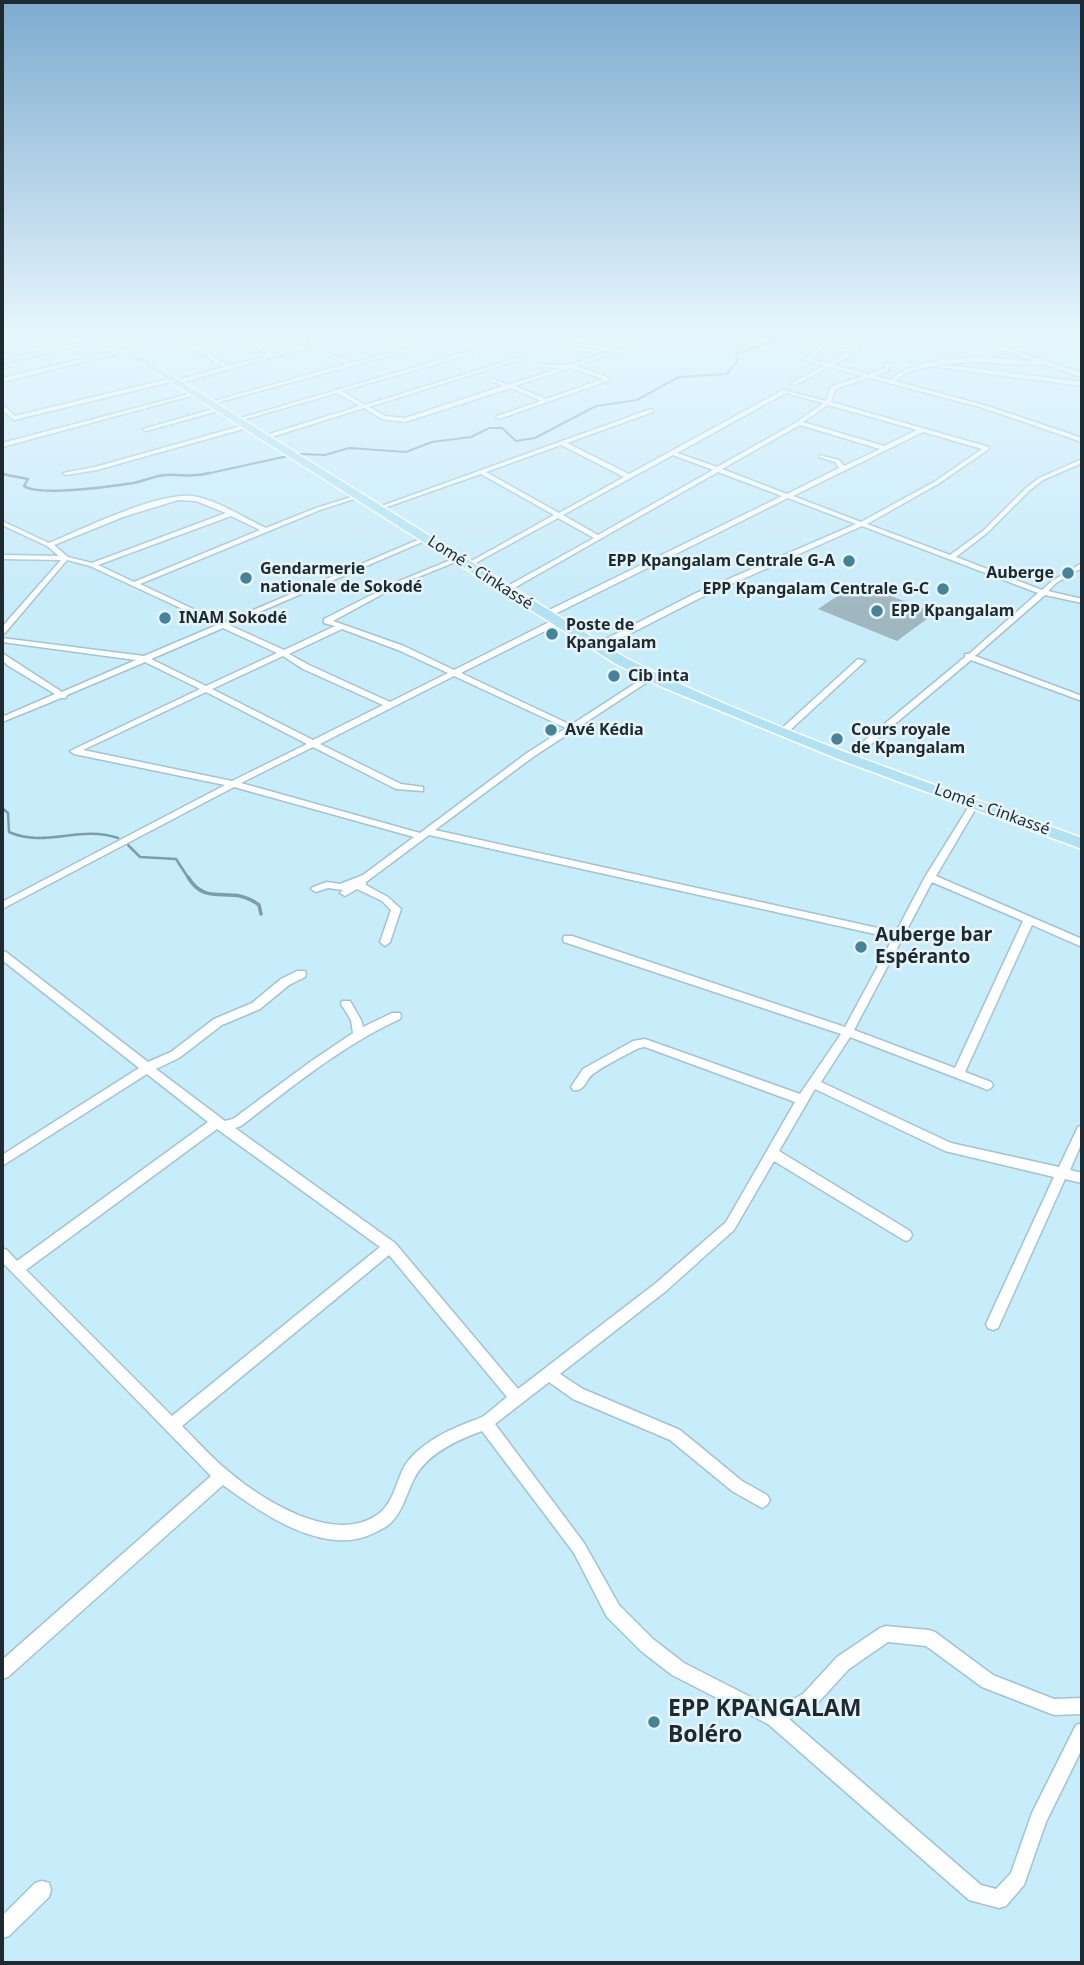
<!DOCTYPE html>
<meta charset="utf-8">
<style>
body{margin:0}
#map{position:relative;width:1084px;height:1965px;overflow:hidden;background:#c7ecfa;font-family:"Noto Sans",sans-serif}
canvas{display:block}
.frame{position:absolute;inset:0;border:4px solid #1d2b31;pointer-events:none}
</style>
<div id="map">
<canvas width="1084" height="1965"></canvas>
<div class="frame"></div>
</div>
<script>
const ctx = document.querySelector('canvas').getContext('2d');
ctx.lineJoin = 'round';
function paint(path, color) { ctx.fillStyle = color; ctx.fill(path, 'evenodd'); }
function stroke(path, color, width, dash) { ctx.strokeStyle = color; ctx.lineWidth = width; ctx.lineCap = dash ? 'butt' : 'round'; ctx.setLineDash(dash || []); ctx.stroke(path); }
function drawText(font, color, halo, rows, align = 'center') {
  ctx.font = font + ' "Noto Sans",sans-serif'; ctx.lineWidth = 5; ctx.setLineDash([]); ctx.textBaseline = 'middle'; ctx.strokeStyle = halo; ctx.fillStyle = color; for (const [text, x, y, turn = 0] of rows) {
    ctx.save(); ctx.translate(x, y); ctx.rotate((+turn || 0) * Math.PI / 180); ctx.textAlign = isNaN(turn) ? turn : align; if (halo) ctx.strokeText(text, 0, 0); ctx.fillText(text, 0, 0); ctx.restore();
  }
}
const green = new Path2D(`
 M857,583l78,30 -38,28 -79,-32z`);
const streamFar2 = new Path2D(`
 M300,454l25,1 24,-7 57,4 26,-10 39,-5 18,-9h13l14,13 19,-3 61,-32 41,-6 42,-23 48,-3 11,-14 -2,-6 30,-10 15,-12
 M2,474l6,1
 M164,475h3
 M201,475l87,-19`);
const streamFar1 = new Path2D(`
 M2,474l26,5 -4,7c16,11 88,0 109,-3 11,-2 21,-7 32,-8 17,-1 25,3 44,-2
 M2,808l6,5 1,19c36,16 70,-7 109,6
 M128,845l12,12 36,2 13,20`);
const stream = new Path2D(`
 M188,877c19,32 43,6 71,28l2,9`);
const minor = new Path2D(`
 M52,332h9l-59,14v-2z
 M168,332h4l57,34 40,-11 -39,-23h6l38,22 38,-11 -22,-11h6l21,10 35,-10h8l-183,52 -2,-3 49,-14 -56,-33z
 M845,332h6l-16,10 26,7 -28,16 35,9 16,-5 2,-6h4l-2,8 -14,5 16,4c36,-29 103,-23 147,-18l-86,-30h7l124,41v4l-35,-12 -83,-3 -43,6 -17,6 -9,7 89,24 98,33v4l-102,-35 -111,-29 -34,11 -4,13 158,45v2l-51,35 -71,40 83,31 33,-24 43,-43 13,-10 43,-19v4l-39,17 -13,10 -43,43 -31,24 86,33 10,-9 30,-18v5l-26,15 -8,8 34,8v4l-37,-8 -70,61 107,40v5l-111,-41 -119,100h-6v-4l119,-99v-3h4l69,-61 -176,-67 -162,72 -100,51h-6v-4l100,-51 162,-70 -68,-26 -239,119h-6v-4l239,-117 -64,-24 -211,120 -4,-2 1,-2 90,-50 -36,-20 -88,48h-4v-2l88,-49 -73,-41 -100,35 -5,-1 275,-99 2,1v2l-86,31 62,31 154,-84 43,11 5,-14 32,-11 -34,-9 -34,18 -5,-1 34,-18 -19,-6 11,-11zM831,344l23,5 -26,15 -17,-5 9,-8zM786,393l37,10 -26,19 -80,45 -40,-14zM828,405l89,25 -33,16 -81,-24zM800,425l80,24 -36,17 -5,-6 -20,-5v2l16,5 4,6 -52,26 -65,-25zM923,432l59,17 -48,33 -73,40 -68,-26zM561,445l63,32 -65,36 -73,-41zM673,455l40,15 -115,65 -35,-20z
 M105,337l2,2 -105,24v-2z
 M650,339l4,1 -78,26 34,12v2l-111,39 -3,-2 1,-1 44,-15 -30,-13 -106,34 -23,-3 -18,-11 -99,31 -2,-1v-2l97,-30 -23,-13 -98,28 -5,-1 236,-69 2,3 -130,37 23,14 152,-47 5,1 -153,48 16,9 20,2 98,-32 -13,-6v-2l18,7 53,-17 -21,-1 -2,-3 31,1 44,-14 -54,-8 -2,-2 63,8zM570,368l33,11 -57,20 -31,-13z
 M408,348l2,2 -198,54 -5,-1 139,-39 -22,-10v-2h4l23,11z
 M125,349l2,2 -125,31v-4z
 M939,364l143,18v4l-145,-19z
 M172,378l2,3 -160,39 -12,-10v-5l2,1 11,10z
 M193,393l5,1 -196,53v-4z
 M220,407l3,2 -1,1 -76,21 -3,-2z
 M248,424l3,2 -1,1 -153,43 -31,5 -3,-2 32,-6z
 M358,495l5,1 -43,14 -180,74 83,39 204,-87 2,1v2l-200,86 55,25 51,-24 -11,-3v-4l73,-37 61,-25 2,1v2l-59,24 -68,37 71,25 50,24 99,-50h6v4l-98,49 110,52 77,-50h6l1,2 -122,80 -98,73 461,102 29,-55 46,-74 4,-3 4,3 -43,73 146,63v8l-50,-22 -67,147 26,10 2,3 -2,3 -4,2 -4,-2 -133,-51 -29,45 130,61 108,24 19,-40 4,-2v17l-12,28 12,3v10l-17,-4 -67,149 -5,2 -5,-2 -2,-4 68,-147 -109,-26 -130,-62 -36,62 131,80 2,4 -2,4 -4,2 -4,-2 -128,-78 -40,69 -68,61 -106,83 23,15 97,41 62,51 25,14 3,5 -3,5 -5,3 -30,-17 -62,-51 -97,-41 -24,-17 -54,42 89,119 35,62 34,34 31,24 90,46 29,-15 34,-37 43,-29 6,-2 43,4 6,2 58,43 61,24 28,-1v16l-28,1 -72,-28 -56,-41 -38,-4 -39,27 -34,37 -26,13 192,166 15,4 15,-16 21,-60 44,-88 6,-2v26l-36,73 -22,63 -18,21 -7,2 -30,-8 -201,-176 -96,-49 -31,-24 -34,-34 -33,-64 -92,-122c-25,9 -56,23 -68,48 -7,13 -10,28 -19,39 -6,8 -13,11 -21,15 -49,25 -113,-20 -151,-48l-215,192 -6,2v-19l209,-184 -209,-214v-14l5,2 10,11 191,-139 -61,-48 -145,92v-11l137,-87 -137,-108v-9l4,1 142,110 23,-10 43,-33 38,-16 29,-24 16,-8h8l1,3 -1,3 -16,8 -29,24 -38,16 -43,33 -23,11 69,52 8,-2 77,-57 43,-29 -2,-13 -10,-16 1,-3h8l11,19 2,7 29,-14h8l1,3 -1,3c-59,27 -108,68 -159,107l-6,2 160,115 123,146 138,-106 70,-61 69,-120 -150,-55 -6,1c-15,8 -32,16 -46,26 -8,6 -8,18 -20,16l-2,-3 12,-18 50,-28 12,-2 155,55 41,-60 -277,-92 -1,-3 1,-3h8l273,91 48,-89 -464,-103 -63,47v3l22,12 13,12 -11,33 -5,4 -5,-4 11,-32 -9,-9 -25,-12 -12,7 -5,-3 3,-3 -15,-2 -12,4 -5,-3 2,-2 14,-5 13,2 23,-9 51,-38 -180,-50 -232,122v-7l223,-117 -151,-31 -4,-3 130,-62 -55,-27 -78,33 -1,3h-5l-59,24v-5l53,-23 -48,-29 -5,-6v-6l60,39 74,-32 -134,-18v-4l142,18 73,-31 -127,-59 -23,-6 -62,73h-3v-6l59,-67 -59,-1v-4l57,1 -12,-10 -45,-21v-4l47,22c34,-14 108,-51 143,-47 24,3 52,22 74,32l50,-20zM178,500l18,1 30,12 -134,50 -24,-6 -14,-12 69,-28zM231,516l29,14 -126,52 -36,-17zM223,628l54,25 -71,33 -55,-27zM342,629l56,21 50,23 -58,29 -81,-37 -20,-11zM283,656l20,13 80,36 -70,35 -101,-51zM454,676l112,52 -39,25 -107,80 -179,-50 72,-36 83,42 27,2v-4l-22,-3 -81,-40zM206,692l101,52 -75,37 -149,-31zM932,882l91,39 -68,147 -101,-38zM217,1129l163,118 -208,169 -146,-146zM389,1255l118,142c-8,6 -16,14 -25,20 -6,3 -14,5 -20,8 -15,6 -29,13 -42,24 -6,5 -13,12 -17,20 -7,15 -11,36 -26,46 -44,30 -115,-15 -149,-44 -16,-13 -31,-30 -46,-45z
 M858,659l7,2 -78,72h-6v-4z
 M42,1881l7,2 2,7 -2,7 -40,39 -7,2v-22l33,-33z`);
const trunk = new Path2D(`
 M92,332h10l524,326c146,73 303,124 456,180v11l-239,-88 -181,-74 -46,-23z`);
const markers = [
 [849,561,7,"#458398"],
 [1068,573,7,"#458398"],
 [246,578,7,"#458398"],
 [943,589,7,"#458398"],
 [877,611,7,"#458398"],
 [165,618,7,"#458398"],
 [552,634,7,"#458398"],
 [614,676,7,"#458398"],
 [551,730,7,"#458398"],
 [837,739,7,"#458398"],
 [861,947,7,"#458398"],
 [654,1722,7,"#458398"]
];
const farPoinames = [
 ["EPP Kpangalam Centrale G-A",835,561,"right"],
 ["Gendarmerie",260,569],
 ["nationale de Sokodé",260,587],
 ["Auberge",1054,573,"right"],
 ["EPP Kpangalam Centrale G-C",929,589,"right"],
 ["EPP Kpangalam",891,611],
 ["INAM Sokodé",179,618],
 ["Poste de",566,625],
 ["Kpangalam",566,643],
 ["Cib inta",628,676],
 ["Avé Kédia",565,730],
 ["Cours royale",851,730],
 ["de Kpangalam",851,748]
];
const farStreetnames = [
 ["Lomé - Cinkassé",480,573,33],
 ["Lomé - Cinkassé",992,810,20]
];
const poiNames = [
 ["Auberge bar",875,936],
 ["Espéranto",875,958]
];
const nearPoinames = [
 ["EPP KPANGALAM",668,1709],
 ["Boléro",668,1735]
];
paint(green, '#a1b7bf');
stroke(streamFar2, '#7c9da9', 2);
stroke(streamFar1, '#7c9da9', 2.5);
stroke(stream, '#7c9da9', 3.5);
stroke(minor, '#a0c4d2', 3);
stroke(trunk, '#fff', 3);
paint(minor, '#fff');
paint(trunk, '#b0e2f4');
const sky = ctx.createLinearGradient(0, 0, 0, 607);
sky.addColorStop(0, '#7dabcf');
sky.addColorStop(0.55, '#e6f6fd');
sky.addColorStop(1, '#e6f6fd00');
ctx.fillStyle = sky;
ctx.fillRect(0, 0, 1084, 607);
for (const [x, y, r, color] of markers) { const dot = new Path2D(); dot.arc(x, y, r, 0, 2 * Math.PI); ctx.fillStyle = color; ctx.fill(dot); stroke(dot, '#e7f5fb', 2.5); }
drawText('bold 16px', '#1d2b31', '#e7f5fb', farPoinames, 'left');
drawText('16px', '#1d2b31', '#e7f5fb', farStreetnames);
drawText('bold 19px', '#1d2b31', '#e7f5fb', poiNames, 'left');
drawText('bold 23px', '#1d2b31', '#e7f5fb', nearPoinames, 'left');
</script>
